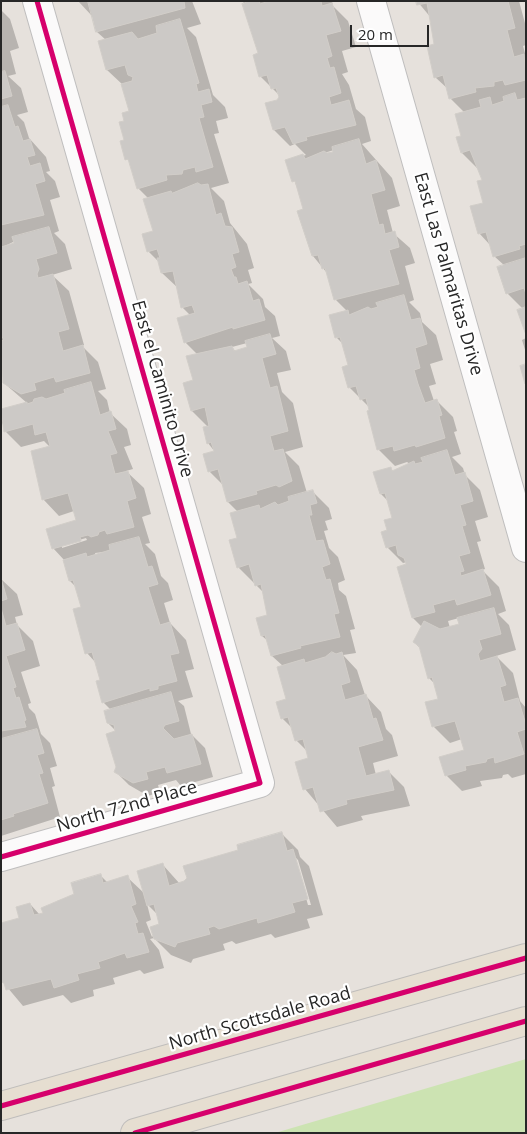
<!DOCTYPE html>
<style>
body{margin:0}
#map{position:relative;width:527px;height:1134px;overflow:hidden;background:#e6e1dc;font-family:"Open Sans",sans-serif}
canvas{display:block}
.frame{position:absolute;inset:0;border:2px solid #272727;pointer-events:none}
.scale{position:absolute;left:350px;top:25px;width:79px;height:22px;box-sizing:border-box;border:2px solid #272727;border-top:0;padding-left:6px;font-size:15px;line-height:18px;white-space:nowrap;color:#272727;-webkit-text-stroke:4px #fff;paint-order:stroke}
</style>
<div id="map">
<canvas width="527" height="1134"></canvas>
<div class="frame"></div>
<div class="scale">20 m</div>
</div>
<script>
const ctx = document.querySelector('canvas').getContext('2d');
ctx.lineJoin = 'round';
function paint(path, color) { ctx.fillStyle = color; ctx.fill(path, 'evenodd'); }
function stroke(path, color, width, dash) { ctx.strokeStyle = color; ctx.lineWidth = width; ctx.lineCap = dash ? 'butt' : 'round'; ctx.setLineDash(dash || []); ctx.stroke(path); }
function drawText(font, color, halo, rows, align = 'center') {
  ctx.font = font + ' "Open Sans",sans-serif'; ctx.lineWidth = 4.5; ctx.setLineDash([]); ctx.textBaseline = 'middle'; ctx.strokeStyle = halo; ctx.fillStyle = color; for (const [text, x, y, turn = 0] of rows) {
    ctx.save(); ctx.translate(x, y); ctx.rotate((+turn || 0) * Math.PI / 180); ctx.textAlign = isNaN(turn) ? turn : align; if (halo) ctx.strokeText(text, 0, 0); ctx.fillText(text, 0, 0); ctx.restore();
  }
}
const green = new Path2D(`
 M526,1059v74h-251z`);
const shadow = new Path2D(`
 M192,1l9,23 -14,4 9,9 17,58 12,12 3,11 -12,3 3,12 -5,1 15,49 -18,5 13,13 6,22 17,21 7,24 -6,2 4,13 -4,1 15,15 2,8 10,9 5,20 -8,2 14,13 5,19 -14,3 5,19 11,11 10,44 -18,5 14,14 8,27 6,-1 16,16 3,11 -7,2 3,9 -4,1 5,17 9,9 7,23 -7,3 1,7 7,6 9,33 -5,1 6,23 -13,2 14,15 8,25 16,17 5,17 6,6 6,21 -25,7 3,12 12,-4 16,16 6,19 -49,10 2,4 -26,7 -32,-38 5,-30 -2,-7 -12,-12 -3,-11 -11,-11 6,-18 -5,-34 -11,-10 -4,-15 -6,-5 6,-20 -5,-21h3l-28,-28v-55l-10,-10 -4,-16 -15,-15 6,-19 -7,-9v-16l-16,-16 6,-56 -13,-13 6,-26 -9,-9 -4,-19 -16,-15 -3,-11 -11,-11 6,-19 -5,-33 -11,-11 -7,-25 -4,-4 -1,-38 5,-10 -8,-26 -16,-15 -1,-30 -9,-8 -4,-15 -15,-16zM247,343l1,5 -12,4 -4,-5z
 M242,1h90l1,5 15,15 8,26 -14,4 6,21 -6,2 7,11 7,24 9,8 6,24 -9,3 30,34 8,28 -13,4 6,23 17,15 5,15 -10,3 9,34 -5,2 11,11 2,9 14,13 7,25 -13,4 6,20 -7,2 5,15h3l16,16 4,14 -3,1 7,22 -9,3 11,11 2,7 15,15 8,27 -13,4 6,20 -4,1 8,27 -3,1 17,17 7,24 -8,3 11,11 7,25 -20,6 17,17 7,28 6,7v66l-14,4 -4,-4 -5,1 -1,3 -22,3 2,5 -20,5 -16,-16 19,-24 -3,-12 -12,4 -16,-16 5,-27 -4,-16 -6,-6 -8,-29 -7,-7 8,-15 -9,-9 -15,-50 10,-3 -1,-3 -4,1 -16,-16 6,-28 -5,-18 -7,-7 10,-25 2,2 17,-7 -3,-2 -12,4 -17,-17 -9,-42 -20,-20 1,-21 -6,-21 -7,-7 10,-27 -11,-11 -9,-27 -14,-17 -8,-46 -18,-50 19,-5 -11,-11 -5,2 -16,-16 6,-34 -20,-20v-22l-15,-50zM334,150v2l-7,3 -3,-2zM459,618l2,7 -11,3 -2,-7z
 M417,1h102l7,26v18l-3,1 3,11v274l-3,-22 -16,-16 -2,-27 -11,-10 -3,-10 -12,-13 5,-30v-23l-6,-11 -16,-16 3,-40 -15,-15 -2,-9 -13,-12v-32l-4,-19h3l-2,-7z
 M1,10l9,9 9,29 -9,3 6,23 -8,2 13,12 7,24 -11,3 7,7 5,16 17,19 4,14 -4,1 9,9 5,16 -10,3 9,31 -5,2 11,11 7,25 -20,6 17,16 15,54 -2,1 16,16 8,27 -8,2 9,9 3,13 17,16 4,16 -7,2 9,22 -7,2 18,17 7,26 -9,3 8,26 -5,1 10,10 6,22 7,7 5,17 -9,3 6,20 16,17 8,29 -9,2 8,26 -15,4 6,5 7,28 14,14 8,29 -32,9 -5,-6 -18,5 2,7 -12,4 -19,-11 -14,-14 2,-4v-35l-9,-9 3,-13 -8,-8 -2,-21 -5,-18 -9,-10 -5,-45 -6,-21 -6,-6 -5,-20 -12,-13 24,-27 -3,-10 -15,5 -16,-17 7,-52 -6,-6 -23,6 -16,-16 -4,-12v-9l26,-7 -23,-20 -3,-18zM15,241l1,3 -11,2zM86,538l1,2 -25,8v-3zM104,552l-8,4 -1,-3z
 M526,338v15l-4,-13z
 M1,579l16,15 6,21 -8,2 2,8 16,16 7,25 -19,6 10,31 -3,1 1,4 6,6 6,20 9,9 7,23 -7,2 5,18 -3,1 8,30 -59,19z
 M282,834l16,16 2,7 9,9 14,49 -16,4 3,9 -35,10 -4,-4 -35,10 -4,-3 -9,3 2,6 -32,9 -2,4 -20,-8 -17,-17 -4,1 9,11 5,18 -20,6 -4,-4 -27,8 2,6 -22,6 1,6 -23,7 -8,-8 -40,11 -21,-25 19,-62 9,-15 10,11 18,-11 -1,-3 18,-6 25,-20 8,8 19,-6 18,17 18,-29 17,19 60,-33zM294,856l4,4 13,45h-3zM147,904l11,11 3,10 -9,12 -6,-15 5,-2z`);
const building = new Path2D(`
 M88,1h96l1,7 -89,24z
 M251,1h8l1,3 9,-3h52l1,5 10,-3 9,28 -15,4 6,21 -5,2 3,10 4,-1 7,26 -12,4 2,8 18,-5 7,25 -50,12 1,3 -14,4 -8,-17 -12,3 -8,-27 12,-3 2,-3 -3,-9 -5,1 -4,-14 -8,2 -6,-22 5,-2 -16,-49z
 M416,1h92l7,27 -8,2 7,27 10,-3 2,26 -21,5 -2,-5 -9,2v4l-19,2 1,4 -27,7 -6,-24 -9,3 -7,-32 7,-2 -7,-41 -10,2z
 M180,19l19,64 -3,1 2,8 11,-3 3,13 -11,3 3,12 -5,1 14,49 -17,5 -1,-5 -12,3 -1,4 -16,1 1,5 -30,9 -9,-30 -3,1 -5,-19 4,-1 -5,-18 5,-1 -2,-8 7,-2 -8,-27 11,-3 1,-4 -5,-2 -3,-10 -19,5 -8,-29 34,-9 6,7 19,-6 -1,-7z
 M5,71l7,25 -11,3v-27z
 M515,93l2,7 9,-2v146l-7,2 1,3 -27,8 -7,-25 -8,2 -8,-28 13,-3 -6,-22 5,-1 -12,-30 -9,3 -5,-16 5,-1 -6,-22 26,-7 -2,-7 11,-3 2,8 12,-4 -1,-4z
 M8,105l7,22 3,-1 5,15 7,-2 5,16 -8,2 3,9 10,-3 5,18 -10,3 9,31 -43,10v-118z
 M359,139l7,25 10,-4 9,30 -14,4 8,31 4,-1 2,10 10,-3 4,16 -10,3 10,34 -65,16 -9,-32 -3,1 -4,-14 -6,1 -15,-45 6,-2 -8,-28 -3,1 -7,-22 18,-6 2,5 19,-8 3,2 6,-1 -1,-5z
 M198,183l3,2 7,-1 8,31 5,-2 4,13 7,1 7,25 -7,2 4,13 -5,2 3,8h2l2,7 9,-3 6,20 6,-2 6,21 -32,9v-2l-49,16 -7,-25 18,-5 -3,-8 -11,3 -8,-37 -12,2 -4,-15h3l-3,-9 -10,3 -5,-18 11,-3 -10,-32 28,-8 1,2z
 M49,227l8,26 -21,6 3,10 -2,5 1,4 15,-4 16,55 -11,3 5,19 20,-6 7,28 -34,9 -2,-5 -20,6 2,7 -15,4 -18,-11 -2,-42 3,-1 -3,-5v-88l13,-4 -2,-6z
 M526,258v36l-2,-6 -18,6 -9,-27z
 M404,295l7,25 9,-2 7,26 -12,4 5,20 -6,2 4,14 7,19 12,-4 5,16 -3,1 6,22 -29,9 -1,-2 -21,6 -1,-5 -16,4 -10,-39 2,-1 -3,-12 -6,2 -4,-14 -8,2 -6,-21 6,-2 -8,-28 -5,1 -6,-23 19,-5 1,5 19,-8 3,2 7,-2 -2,-4z
 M526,307v28l-9,-25z
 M270,334l6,20 -14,4 8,30 7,-2 11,45 -18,5 4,15 9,-2 9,32 -13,6 -3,-2 -20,6 1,3 -30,8 -9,-33 -10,3 -5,-18 11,-3 -3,-9 -4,2 -4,-17 6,-1 -4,-19 -14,4 -8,-28 10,-3 -7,-24 46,-10 2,5 13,-4 -2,-6z
 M526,364v20h-1l-5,-18z
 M91,382l9,33 11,-4 5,18 -8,2 9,22 -7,2 5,19 13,-3 8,27 -9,3 7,26 -27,7 -2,-4 -6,2 -1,3 -7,2 -3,-2 -8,2 1,4 -29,8 -6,-20 30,-9 -8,-27 -26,7 -11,-49 19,-5 -4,-14 -11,3 -2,-11 -29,8 -3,-23 26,-7v2l6,-2 1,-3 8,-2 4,2 19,-6 -1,-3z
 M447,450l8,25 10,-3 8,29 -13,4 6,20 -4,1 8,27 -11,3 5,15 -4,1 1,4 22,-7 8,26 -34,10 -2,-6 -22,6 2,7 -23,6 -15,-51 9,-3 -2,-6 -6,-3 -2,-10 -10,3 -5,-16 6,-2 -3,-10 8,-2 -7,-25 -5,1 -7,-22 18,-5 1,4 22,-10 1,3 8,-2 -2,-4z
 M313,490l4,13 -7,2 2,10h-3l7,26 7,-1 7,24 -8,3 4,13 4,-1 9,34 -5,1 6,23 -40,9 1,2 -30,8 -6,-21 -4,1 -5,-18 11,-3 -6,-31 -6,2 -6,-22 -12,4 -8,-28 8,-2 -7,-25 29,-8 1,4 15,-7 3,3 11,-4 -1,-4z
 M139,537l9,30 4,-1 6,18 -10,3 12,38 10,-3 9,31 -9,2 7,26 -19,5v3l-8,2v-3l-48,15 -6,-22 4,-1 -8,-28 -7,2 -12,-45 8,-2 -8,-27 -4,1 -6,-21 23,-7 1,4 23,-7 -1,-5z
 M1,578l6,21 -6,2z
 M1,608l5,18 11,-3 8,27 -19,6 10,31 -3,1 3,10 3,-1 7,23 -2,1 2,6 -25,4z
 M494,608l7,26 -22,6 3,9 -4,5 2,7 17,-5 9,29 -6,2 4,15 14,-4 8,27v4l-9,3 7,22 -29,9 -1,-6 -7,2 -1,3 -21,4 1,4 -21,6 -6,-19 25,-7 -9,-29 -23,6 -7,-25 13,-3 -6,-22 -4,2 -9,-33 -6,-4 11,-21 16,8 19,-5 -2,-6z
 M332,652l4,2 6,-2 8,30 -9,3 4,15 21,-6 7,25 3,-1 7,22 -25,7 8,29 23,-6 5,20 -48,10 1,4 -27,8 -7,-25 -10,3 -8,-28 13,-4 -5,-19 -8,2 -7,-24 -7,2 -5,-17 10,-3 -9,-32 27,-8 1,4 20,-6z
 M171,692l8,29 -14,4 -2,3 11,11 18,-5 9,30 -34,9 -2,-6 -19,5 2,7 -15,4 -19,-11 2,-5 -10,-33 9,-3 -1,-6 -7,-2 -3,-12z
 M37,729l7,24 -7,2 6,18 -4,1 9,29 -35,11 1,2 -13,4v-81z
 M282,832l5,19 6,-2 15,50 -16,4 3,9 -37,11 -1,-5 -38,11 -5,-3 -6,2 2,6 -33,9 -2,4 -21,-8 -4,-12 9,-3 -5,-20 -7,2 -10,-35 26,-8 6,23 15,-5 3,-3 -4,-12 55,-16 -1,-5z
 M101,874l2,9 25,-8 8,29 -5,2 7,16 -3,1 3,11 5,-1 6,19 -22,6 -2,-5 -27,9 2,6 -23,6 2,6 -25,8 -3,-9 -45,11 -2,-7 -3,-1v-59l18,-5 -3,-11 14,-4 4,12 9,-2 -2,-5 33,-14 -3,-11z`);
const minor = new Path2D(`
 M371,1l155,547
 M1,857l259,-74 -223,-782`);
const major = new Path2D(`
 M1,1106l525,-148
 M135,1133l391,-112`);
const cycleway = new Path2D(`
 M1,857l259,-74 -223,-782
 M1,1106l525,-148
 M135,1133l391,-112`);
const streetNames = [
 ["East Las Palmaritas Drive",448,274,74],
 ["East el Caminito Drive",162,389,74],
 ["North 72nd Place",127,807,-16],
 ["North Scottsdale Road",260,1019,-16]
];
paint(green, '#cce3b2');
paint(shadow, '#0003');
paint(building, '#ccc9c6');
stroke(building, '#d1cdc8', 1);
stroke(minor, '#bfbebe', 30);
stroke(major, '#bfbdbb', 30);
stroke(minor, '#fbfafa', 28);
stroke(major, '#e6ded1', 28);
stroke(cycleway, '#d6006c', 5);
drawText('18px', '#272727', '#fff', streetNames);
</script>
